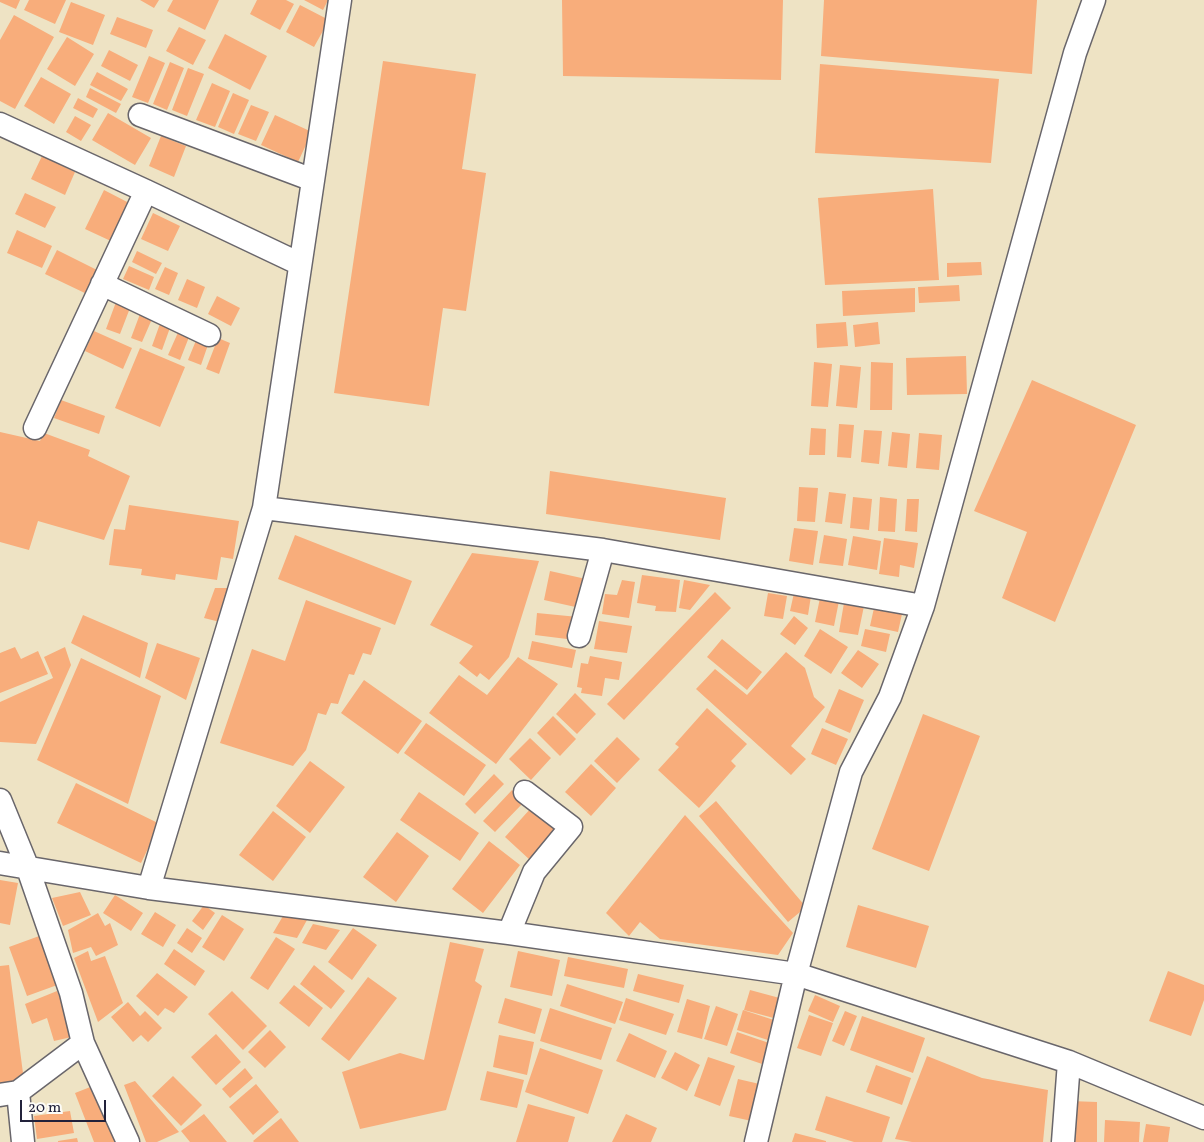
<!DOCTYPE html>
<style>
body{margin:0}
#map{position:relative;width:1204px;height:1142px;overflow:hidden;background:#eee3c4;font-family:Vollkorn,serif}
canvas{display:block}
.scale{position:absolute;left:20px;top:1100px;width:86px;height:22px;box-sizing:border-box;border:2px solid #22223b;border-top:0;padding-left:6px;font-size:15px;line-height:18px;white-space:nowrap;color:#22223b;-webkit-text-stroke:4px #fdfcf7;paint-order:stroke}
</style>
<div id="map">
<canvas width="1204" height="1142"></canvas>
<div class="scale">20 m</div>
</div>
<script>
const ctx = document.querySelector('canvas').getContext('2d');
ctx.lineJoin = 'round';
function paint(path, color) { ctx.fillStyle = color; ctx.fill(path, 'evenodd'); }
function stroke(path, color, width, dash) { ctx.strokeStyle = color; ctx.lineWidth = width; ctx.lineCap = dash ? 'butt' : 'round'; ctx.setLineDash(dash || []); ctx.stroke(path); }
const building = new Path2D(`
 M0,0h20l-4,9 -16,-7z
 M29,0h37l-11,24 -31,-14z
 M140,0h19l-5,8z
 M173,0h46l-14,30 -38,-19z
 M257,0h29l8,4 -14,26 -30,-16z
 M304,0h24l-5,10z
 M562,0h221l-2,80 -218,-4z
 M824,0h213l-5,74 -211,-18z
 M71,2l34,13 -12,30 -34,-13z
 M300,5l29,15 -15,27 -28,-15z
 M14,15l40,22 -39,72 -15,-8v-61z
 M117,17l36,13 -7,18 -36,-14z
 M179,27l27,13 -13,25 -27,-14z
 M225,34l42,22 -17,34 -42,-22z
 M67,37l27,17 -19,32 -28,-17z
 M109,50l29,15 -8,16 -29,-15z
 M149,56l16,7 -17,40 -16,-6z
 M383,61l93,13 -14,95 24,4 -20,138 -23,-3 -14,98 -95,-13z
 M170,62l14,6 -17,42 -14,-6z
 M820,64l179,15 -8,84 -176,-10z
 M188,68l16,6 -17,42 -15,-6z
 M97,72l31,17 -7,12 -31,-16z
 M41,77l30,17 -17,30 -30,-18z
 M212,83l18,8 -15,36 -19,-7z
 M90,88l31,16 -5,9 -30,-16z
 M233,93l16,7 -15,34 -16,-7z
 M78,98l20,11 -5,9 -20,-10z
 M251,105l18,7 -13,29 -18,-7z
 M108,113l43,25 -16,27 -43,-25z
 M275,115l37,17 -14,30 -37,-17z
 M75,116l16,9 -10,16 -15,-9z
 M161,136l25,10 -12,31 -25,-11z
 M42,156l33,16 -10,23 -34,-16z
 M933,189l6,91 -114,5 -7,-87z
 M104,190l27,14 -18,38 -28,-13z
 M25,193l31,14 -11,21 -30,-14z
 M153,213l27,13 -12,25 -27,-12z
 M17,230l35,16 -10,22 -35,-15z
 M57,250l44,22 -12,23 -44,-21z
 M137,251l25,12 -6,11 -24,-12z
 M981,262l1,13 -35,2v-14z
 M129,266l25,11 -5,13 -26,-11z
 M165,267l13,6 -9,22 -14,-6z
 M187,279l18,8 -8,21 -19,-8z
 M959,285l1,16 -41,2 -1,-16z
 M915,288v24l-72,4 -1,-25z
 M217,296l23,12 -9,18 -23,-12z
 M116,302l14,6 -10,26 -14,-5z
 M140,314l12,5 -10,23 -11,-4z
 M161,321l10,4 -9,25 -10,-4z
 M846,322l2,24 -31,2 -1,-24z
 M878,322l2,22 -25,3 -2,-22z
 M180,328l11,4 -11,28 -12,-5z
 M94,331l38,17 -9,21 -38,-18z
 M197,338l12,4 -8,23 -13,-5z
 M218,338l12,5 -11,31 -13,-5z
 M140,348l45,19 -25,60 -45,-19z
 M966,356l1,38 -60,1 -1,-37z
 M814,362l18,2 -4,43 -17,-1z
 M871,362l22,1 -1,47h-22z
 M840,365l21,2 -4,41 -21,-2z
 M1032,380l104,45 -81,197 -53,-24 25,-66 -53,-21z
 M61,400l44,16 -6,18 -45,-16z
 M839,424l15,1 -3,33 -14,-1z
 M811,428l15,1 -1,26h-16z
 M864,430l18,1 -3,33 -18,-2z
 M0,432l40,9 4,-8 46,17 -2,6 42,20 -26,64 -66,-19 -9,29 -29,-8z
 M892,432l18,2 -3,34 -19,-2z
 M919,433l23,2 -3,35 -23,-2z
 M550,471l176,27 -6,42 -174,-26z
 M799,487l19,1 -3,34 -18,-1z
 M829,492l17,2 -4,30 -17,-2z
 M853,497l19,2 -3,31 -19,-2z
 M880,497l17,2 -2,33 -17,-1z
 M907,499h12l-2,33 -12,-1z
 M129,505l110,16 -6,38 -12,-2 -4,23 -41,-6 -1,6 -34,-5 1,-6 -33,-4 5,-36 11,1z
 M794,528l24,3 -5,34 -24,-4z
 M295,535l117,46 -17,44 -117,-46z
 M824,535l23,4 -4,27 -24,-3z
 M853,536l28,5 -4,29 -29,-5z
 M884,538l34,5 -4,25 -14,-3 -1,12 -20,-3z
 M472,553l67,8 -30,96 -20,23 -9,-7 -3,4 -18,-14 14,-17 -43,-21z
 M550,571l36,8 -6,29 -36,-8z
 M642,575l38,5 -4,32 -21,-1 1,-5 -19,-3z
 M622,580l13,2 -6,36 -27,-4 3,-20 12,1z
 M684,580l26,5 -20,25 -11,-2z
 M215,588h21l-12,35 -20,-5z
 M715,592l16,16 -107,112 -17,-16z
 M768,593l19,3 -4,23 -19,-3z
 M794,593l17,3 -3,19 -18,-4z
 M820,598l19,3 -5,25 -19,-4z
 M306,600l75,28 -10,27 -8,-2 -9,22 -5,-1 -11,30 -7,-1 -5,12 -8,-2 -12,37 -13,16 -73,-23 32,-94 33,12z
 M844,603l20,3 -6,29 -19,-3z
 M874,608l28,6 -4,18 -28,-6z
 M537,613l41,4 -3,23 -40,-5z
 M83,615l65,28 -8,35 -69,-35z
 M794,616l14,12 -13,17 -15,-11z
 M599,621l33,5 -5,27 -33,-4z
 M820,629l28,18 -17,27 -27,-18z
 M865,629l25,5 -4,18 -25,-6z
 M722,639l40,33 -15,18 -40,-33z
 M532,641l44,9 -4,18 -44,-9z
 M157,643l43,15 -14,42 -41,-22z
 M15,647l6,12 17,-8 10,23 -48,19v-40z
 M65,647l6,18 -35,79 -36,-2v-40l53,-24 -9,-21z
 M858,650l21,14 -17,24 -21,-15z
 M786,652l19,16 9,29 11,10 -34,39 15,13 -15,16 -95,-86 19,-20 32,26z
 M590,656l32,6 -3,18 -14,-2 -3,18 -21,-3 1,-5 -5,-1 4,-24 7,1z
 M518,657l40,27 -62,80 -67,-51 30,-38 28,20z
 M81,658l80,38 -33,108 -91,-44z
 M364,680l58,41 -24,33 -57,-41z
 M839,689l25,11 -14,33 -25,-11z
 M575,693l21,21 -19,20 -21,-20z
 M707,708l40,36 -16,17 5,5 -37,42 -41,-38 21,-23 -4,-3z
 M923,714l57,22 -51,135 -57,-22z
 M553,716l23,23 -16,17 -23,-23z
 M426,723l60,42 -22,31 -60,-43z
 M822,728l26,11 -12,26 -25,-11z
 M617,737l23,22 -23,24 -23,-22z
 M530,738l21,20 -20,22 -22,-21z
 M310,761l35,26 -35,46 -34,-27z
 M591,764l25,24 -25,28 -26,-24z
 M494,774l10,10 -29,30 -10,-10z
 M76,783l84,41 -19,39 -84,-40z
 M512,790l12,12 -29,30 -12,-11z
 M419,792l60,41 -19,28 -60,-41z
 M716,801l90,106 -18,15 -89,-106z
 M531,808l25,23 -26,29 -25,-23z
 M273,811l33,26 -33,44 -34,-26z
 M685,815l108,118 -15,22 -118,-16 -20,-17 -11,14 -23,-23z
 M397,832l32,24 -33,46 -33,-25z
 M489,841l31,24 -37,48 -31,-24z
 M0,880l18,3 -8,42 -10,-2z
 M80,892l11,23 -28,11 -11,-28z
 M115,895l28,18 -12,18 -28,-18z
 M204,905l11,8 -12,17 -11,-9z
 M858,905l71,21 -13,42 -70,-21z
 M155,912l21,13 -13,22 -22,-13z
 M98,913l7,13 5,-3 8,22 -22,11 -5,-9 -18,6 -5,-23z
 M222,915l22,14 -20,32 -22,-14z
 M283,916l24,4 -10,18 -24,-5z
 M313,924l27,6 -14,20 -24,-7z
 M187,928l15,10 -10,15 -15,-10z
 M353,928l24,17 -25,35 -24,-18z
 M42,935l18,49 -33,12 -18,-49z
 M276,937l19,12 -27,41 -18,-12z
 M450,942l34,7 -9,32 7,5 -36,124 -86,19 -18,-57 58,-19 24,7z
 M174,949l31,22 -10,15 -31,-22z
 M88,951l3,10 14,-5 18,47 -25,19 -24,-64z
 M518,951l42,9 -8,36 -42,-9z
 M568,957l60,12 -4,19 -60,-12z
 M9,965l15,116 -24,2v-117z
 M314,965l31,26 -14,18 -31,-25z
 M1168,971l36,14v15l-13,36 -42,-15z
 M157,973l31,24 -14,16 -9,-5 -7,8 -22,-20z
 M638,974l46,11 -5,18 -46,-12z
 M368,977l29,21 -48,63 -28,-22z
 M567,984l56,18 -8,22 -55,-18z
 M294,985l29,23 -14,19 -30,-24z
 M750,990l37,10 -6,20 -37,-10z
 M57,991l19,45 -22,5 -7,-23 -15,6 -7,-20z
 M232,991l35,35 -24,24 -35,-36z
 M815,995l25,11 -7,16 -25,-11z
 M505,998l37,11 -7,25 -37,-11z
 M626,998l48,16 -8,21 -47,-15z
 M687,999l23,7 -8,33 -25,-7z
 M128,1002l12,14 5,-5 17,17 -14,14 -7,-7 -8,7 -22,-25z
 M716,1006l22,8 -11,32 -23,-7z
 M550,1008l62,20 -11,32 -61,-19z
 M743,1010l37,12 -6,20 -37,-12z
 M845,1011l12,5 -13,30 -12,-5z
 M809,1015l24,8 -12,33 -24,-8z
 M862,1016l63,22 -12,35 -63,-23z
 M270,1030l16,17 -21,21 -17,-16z
 M737,1032l35,12 -7,21 -35,-12z
 M629,1033l38,18 -12,27 -39,-17z
 M216,1034l25,28 -25,23 -25,-28z
 M499,1035l35,7 -7,33 -34,-8z
 M540,1048l63,22 -15,44 -63,-22z
 M675,1052l25,13 -13,26 -26,-13z
 M927,1056l55,22 66,12 -5,52h-131l-17,-3z
 M708,1057l27,9 -15,40 -26,-10z
 M876,1065l35,13 -9,27 -36,-13z
 M245,1068l8,10 -23,20 -8,-9z
 M487,1071l37,9 -7,28 -37,-8z
 M173,1076l29,29 -21,21 -29,-30z
 M738,1079l26,6 -8,37 -27,-6z
 M135,1081l44,51 -22,10h-11l-22,-57z
 M98,1084l22,58h-26l-19,-49z
 M256,1084l23,28 -26,23 -24,-28z
 M826,1096l64,21 -8,25h-28l-39,-12z
 M1070,1101l27,1v40h-27z
 M528,1104l47,13 -7,25h-52z
 M70,1111l4,22 -37,6 -3,-23z
 M204,1114l23,28h-37l-9,-11z
 M626,1114l31,14 -6,14h-39z
 M281,1118l18,24h-45l-1,-1z
 M1105,1120l35,2 -1,20h-35z
 M1146,1124l24,3 -2,15h-25z
 M795,1133l31,8v1h-34z
 M77,1138l1,4h-20v-1z`);
const minor = new Path2D(`
 M140,115l173,65
 M0,124l146,67 154,73
 M102,284l107,51
 M35,428l111,-237
 M264,508l339,42 320,56
 M579,636l24,-86
 M0,800l27,66 44,127 12,50 45,99
 M0,863l149,25 360,45 287,41 273,88 135,56
 M149,888l115,-380 76,-508
 M509,933l25,-61 37,-45 -46,-35
 M18,1092l5,50
 M0,1095l18,-3 65,-49
 M756,1142l40,-168 55,-202 39,-75 33,-91 152,-553 19,-53
 M1063,1142l6,-80`);
paint(building, '#f8ad7b');
stroke(minor, '#69666b', 25);
stroke(minor, '#fff', 22);
</script>
